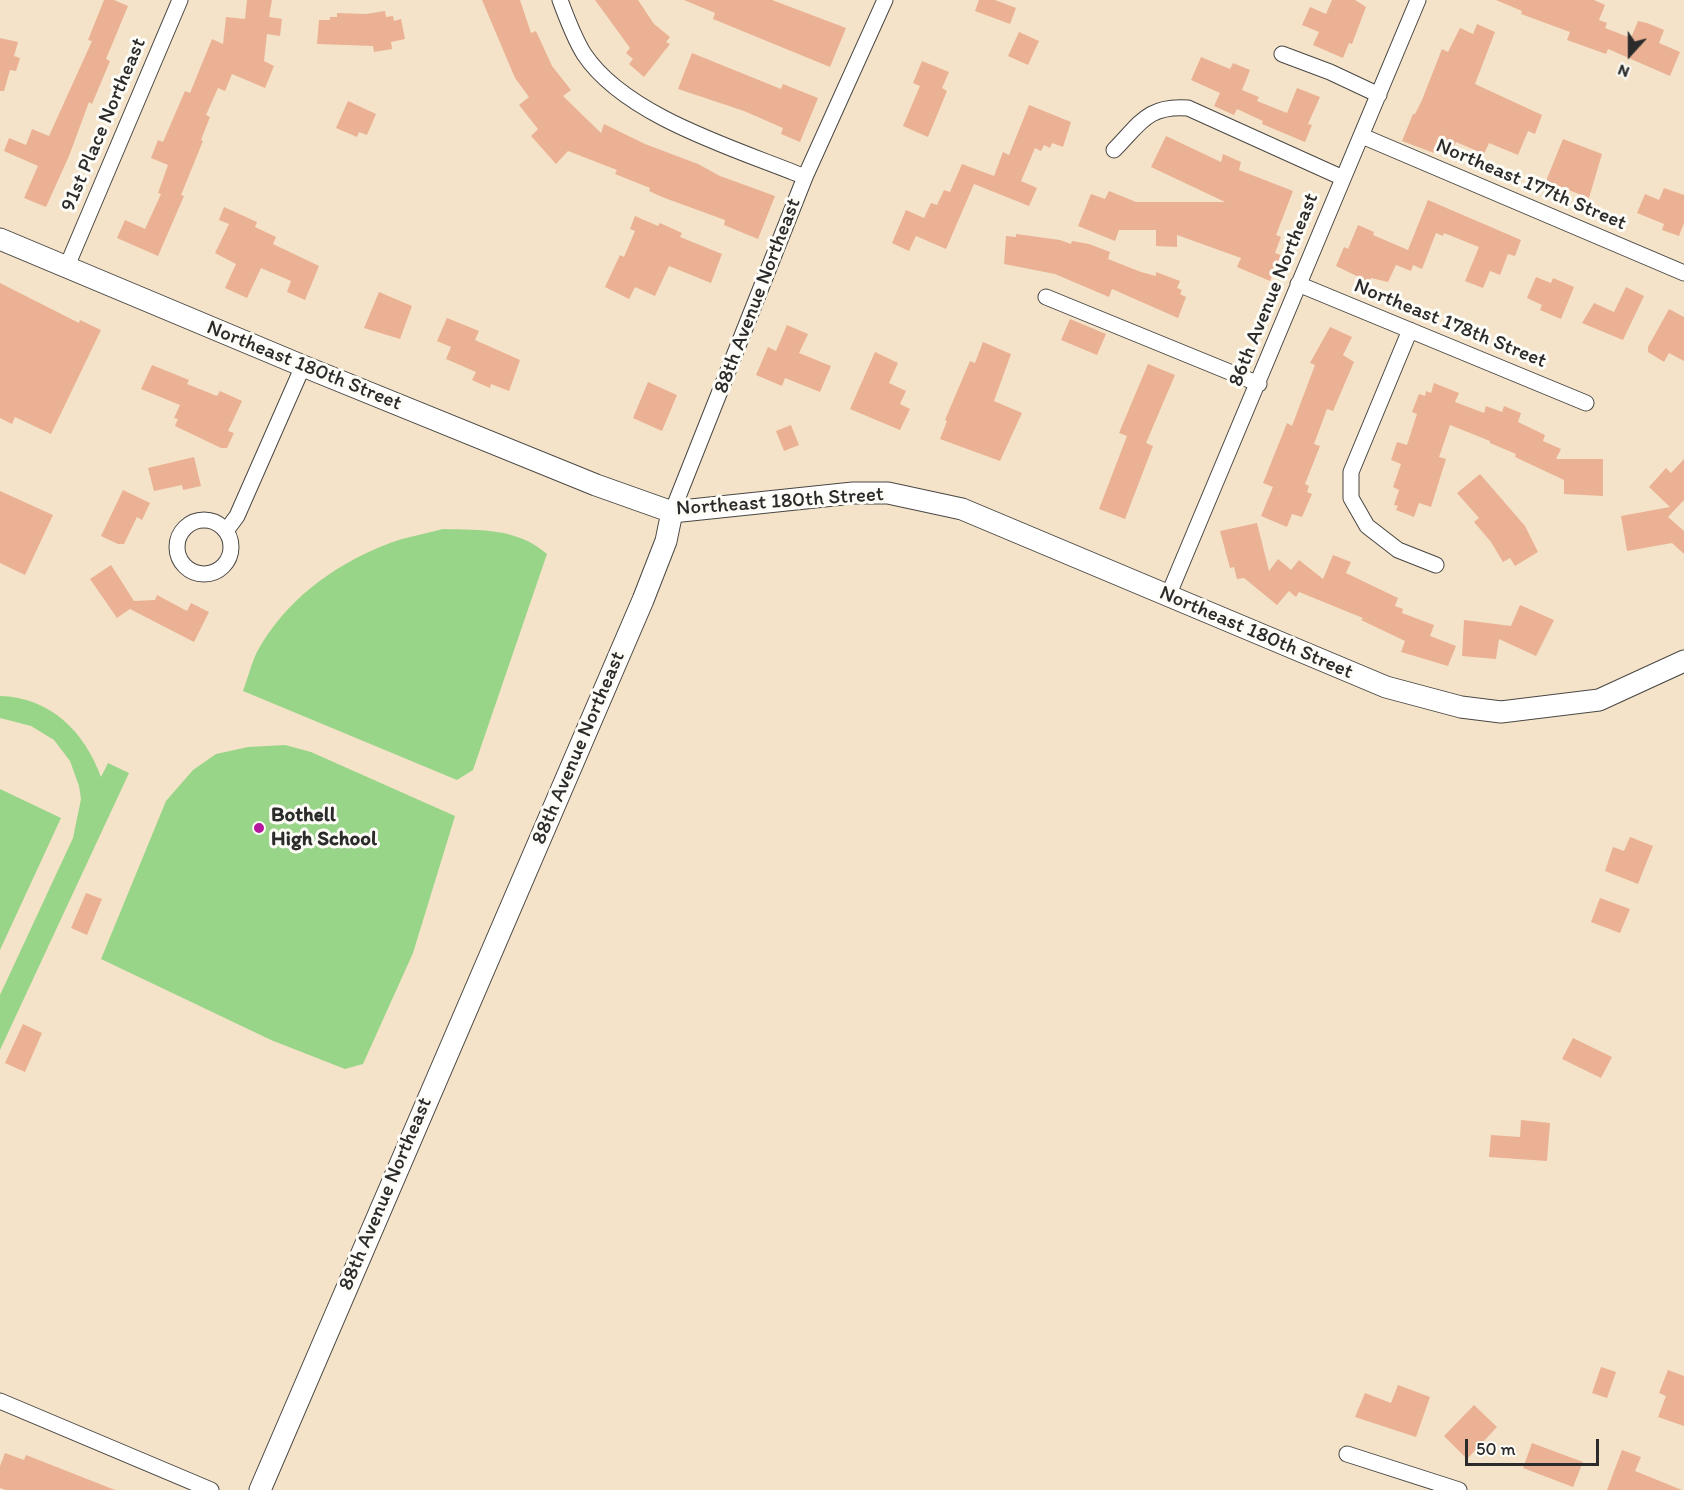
<!DOCTYPE html>
<style>
body{margin:0}
#map{position:relative;width:1684px;height:1490px;overflow:hidden;background:#f4e3c8;font-family:Itim,sans-serif}
canvas{display:block}
.north{position:absolute;left:1600px;top:24px;width:60px;height:60px;-webkit-text-stroke:4px #fdfcf7;paint-order:stroke;rotate:201deg;font-size:16px;font-weight:700;line-height:24px;text-align:center;color:#2b2b2b}
.north::after{content:'';display:block;margin:auto;width:21px;height:27px;background:#2b2b2b;clip-path:polygon(50% 0,100% 100%,50% 72%,0 100%)}
.scale{position:absolute;left:1465px;top:1439px;width:134px;height:27px;box-sizing:border-box;border:3px solid #2b2b2b;border-top:0;padding-left:8px;font-size:18px;line-height:21px;white-space:nowrap;color:#2b2b2b;-webkit-text-stroke:4px #fdfcf7;paint-order:stroke}
</style>
<div id="map">
<canvas width="1684" height="1490"></canvas>
<div class="north">N</div>
<div class="scale">50 m</div>
</div>
<script>
const ctx = document.querySelector('canvas').getContext('2d');
ctx.lineJoin = 'round';
function paint(path, color) { ctx.fillStyle = color; ctx.fill(path, 'evenodd'); }
function stroke(path, color, width, dash) { ctx.strokeStyle = color; ctx.lineWidth = width; ctx.lineCap = dash ? 'butt' : 'round'; ctx.setLineDash(dash || []); ctx.stroke(path); }
function drawText(font, color, halo, rows, align = 'center') {
  ctx.font = font + ' Itim,sans-serif'; ctx.lineWidth = 6; ctx.setLineDash([]); ctx.textBaseline = 'middle'; ctx.strokeStyle = halo; ctx.fillStyle = color; for (const [text, x, y, turn = 0] of rows) {
    ctx.save(); ctx.translate(x, y); ctx.rotate((+turn || 0) * Math.PI / 180); ctx.textAlign = isNaN(turn) ? turn : align; if (halo) ctx.strokeText(text, 0, 0); ctx.fillText(text, 0, 0); ctx.restore();
  }
}
const green = new Path2D(`
 M443,529c39,1 74,-1 104,25l-74,216 -16,10 -214,-89c5,-13 8,-27 14,-39 28,-51 75,-86 128,-107 19,-8 40,-11 58,-16z
 M0,696c50,1 85,36 101,81l7,-14 21,10 -129,277v-55l73,-157 8,-39 -2,-13 -9,-25 -16,-21 -23,-14 -31,-8z
 M285,745l26,7 144,64 -42,137 -50,111 -18,5 -74,-29 -170,-81 65,-158 27,-31 23,-16 32,-7z
 M0,789l61,29 -61,132z`);
const building = new Path2D(`
 M104,0h10l14,6 -22,53 4,2 -18,43 -3,-2 -20,54 -23,51 -22,-9 14,-32 -34,-15 5,-13 17,7 6,-16 17,7 43,-95 -4,-1z
 M247,0h25l-3,17 13,2 -2,17 -13,-2 -3,27 10,5 -9,22 -33,-14 -7,17 -7,-3 -12,27 4,2 -9,23 2,1 -22,54 3,1 -26,60 -41,-18 8,-18 20,9 16,-35 -3,-1 10,-28 -17,-7 7,-18 5,2 22,-51 5,2 22,-54 11,5 3,-27 19,2z
 M482,0h38l11,33 5,-2 16,35 19,24 -8,6 38,37 3,-9 41,20 53,20 22,12 55,20 -17,43 -34,-14 1,-5 -63,-23 -13,-6 1,-3 -35,-14 2,-4 -49,-19 -12,13 -25,-28 7,-7 -19,-24 10,-8 -14,-19z
 M595,0h43l16,24 16,13 -4,5 4,2 -26,33 -15,-13 4,-5 -7,-6 4,-5z
 M684,0h88l74,28 -16,39 -117,-48 2,-6z
 M979,0h16l21,8 -6,16 -35,-13z
 M1332,0h23l11,7 -14,37 -3,-1 -6,15 -30,-13 6,-13 -17,-7 8,-18 16,7z
 M1496,0h98l11,5 -6,15 8,3 -2,5 26,10 7,-17 9,2 17,7 -5,13 21,9 -10,24 -62,-27 -2,5 -39,-14 3,-8 -49,-18 1,-3z
 M385,11l1,6 7,-1 1,5 7,-2 4,20 -14,3 1,7 -18,3 -1,-6 -56,-2 2,-24h11v-3h7v-4l29,1z
 M1477,24l18,8 -20,52 67,31 -7,19 -7,-3 -10,24 -29,-12 -5,11 -28,-12 -2,5 -15,-6 -5,12 -32,-12 11,-27h2l7,-14 20,-51 6,3 12,-24 13,6z
 M1019,32l20,9 -11,24 -20,-9z
 M0,38l18,4 -4,14 6,2 -4,13 -6,-1 -6,21h-4z
 M692,53l89,36 2,-5 35,14 -18,44 -19,-8 2,-6 -39,-17 -66,-22z
 M1201,57l29,12 3,-6 17,7 -8,20 17,7 -2,4 30,12 10,-25 23,9 -12,27 4,1 -7,17 -43,-18 1,-3 -26,-12 -3,6 -20,-9 6,-13 -29,-13z
 M922,61l27,11 -7,16 5,3 -19,46 -25,-11 17,-40 -7,-3z
 M348,101l28,13 -9,21 -8,-3 -2,5 -21,-9z
 M1029,105l42,17 -8,25 -11,-4 -2,5 -6,-3 -3,6 -6,-3 -14,33 16,7 -8,18 -55,-22 -28,65 -30,-13 -7,15 -17,-8 14,-33 18,8 7,-15 6,2 7,-15 6,2 12,-28 32,12 9,-24 6,3z
 M1166,136l55,26 2,-8 18,8 -2,8 54,21 -17,44 5,2 -6,16 6,2 -11,26 -33,-14 4,-9 -64,-23v12l-21,-1v-16h-37l-4,11 -37,-15 13,-32 14,5 4,-8 27,11h89l-74,-35z
 M1563,139l39,15 -13,44 -43,-17z
 M1664,188l20,7v28l-5,13 -17,-6 2,-6 -27,-11 8,-19 14,6z
 M1428,200l93,40 -6,16 -7,-2 -8,21 -10,-4 -7,17 -18,-7 14,-34 -35,-14 -1,3 -7,-3 -14,36 -9,-4 -2,6 -15,-6 -8,17 -17,-4 -2,4 -33,-16 8,-19 4,2 10,-24 16,7 -1,3 35,15z
 M224,207l33,15 -2,5 21,10 -3,7 46,22 -14,34 -18,-8 4,-11 -30,-13 -14,30 -22,-10 11,-24 -21,-11 14,-29 -10,-4z
 M635,216l23,10 2,-3 22,10 -2,4 42,17 -11,29 -42,-17 -14,30 -20,-9 -6,12 -24,-12 15,-32 4,2 11,-26 -5,-2z
 M1016,234l44,6 11,4 1,-3 17,3 21,8 -2,7 33,13 15,4v-4l24,9 -3,7 5,2 -2,4 6,3 -8,21 -66,-29 -3,8 -54,-23 -51,-10 2,-28 10,1z
 M1536,277l15,6 2,-5 21,9 -13,32 -21,-9 2,-5 -15,-7z
 M0,283l79,40 1,-3 21,10 -50,104 -36,-17 -3,7 -12,-6z
 M1626,287l18,9 -21,44 -41,-17 12,-20 20,9z
 M379,292l33,14 -12,33 -36,-11z
 M1669,309l15,8v44l-15,-8 -5,9 -16,-10v-5z
 M447,318l32,13 -4,9 45,20 -11,31 -18,-7 -1,4 -18,-8 4,-8 -30,-13 5,-12 -14,-6z
 M1070,319l36,15 -9,21 -36,-15z
 M787,325l21,9 -9,19 32,13 -11,26 -35,-14 -3,8 -26,-11 12,-28 8,4z
 M1330,327l22,10 -9,18 11,7 -21,49 -6,-2 -13,35 6,2 -15,38 4,2 -2,6 5,2 -10,23 -10,-3 -5,13 -26,-11 12,-29 -10,-4 24,-60 5,3 23,-61 -5,-2z
 M983,342l28,12 -17,47 28,12 -22,48 -60,-22 7,-18 -2,-1 25,-59 5,2z
 M875,352l23,11 -9,20 17,8 -6,13 10,5 -10,21 -50,-21z
 M1148,364l27,11 -29,68 7,3 -28,73 -26,-10 28,-73 -8,-3z
 M152,365l37,15 -2,4 30,12 3,-5 22,10 -14,30 6,2 -7,15h-6l-46,-22 3,-7 -4,-1 6,-13 -39,-16z
 M648,382l29,13 -15,36 -29,-13z
 M1434,383l25,10 -4,9 29,11 2,-7 16,6 2,-6 17,7 -3,9 27,13 -2,6 18,8 -5,10h47v37l-39,-2v-14l-49,-23 1,-3 -26,-11v-2l-40,-16 -11,32 7,2 -15,48 -12,-4 -5,14 -18,-7 2,-4 -4,-1 5,-15 -6,-3 8,-23 -10,-4 6,-18 10,3 10,-31 -5,-2 7,-18 6,2 1,-5 5,2z
 M791,425l8,20 -15,6 -8,-20z
 M194,457l7,29 -18,4 -1,-5 -28,6 -6,-23z
 M1684,459v41l-16,17 16,14v23l-12,-11 -45,8 -6,-35 49,-9 -21,-20 17,-19 5,5z
 M1480,474l45,52 13,26 -23,14 -5,-8 -7,4 -12,-20 -17,-20 5,-4 -22,-25z
 M123,490l27,13 -8,17 -5,-3 -13,27h-6l-17,-8z
 M0,491l53,24 -28,60 -25,-12z
 M1257,523l12,48 9,-12 13,11 8,-10 24,19 10,-24 18,7 -5,11 52,25 -3,8 8,3 -1,4 32,12 -4,11 26,10 -8,20 -47,-14 4,-11 -44,-21 2,-2 -64,-26 -3,5 -7,-6 -12,14 -33,-27 -7,1 -3,-12 -4,1 -10,-37z
 M111,565l23,36 21,-1 2,-5 30,16 4,-8 18,9 -15,30 -64,-33 -13,9 -27,-39z
 M1520,605l34,15 -18,36 -37,-17 -3,20 -34,-3 2,-36 47,6z
 M1630,837l23,9 -15,38 -33,-13 8,-24 11,4z
 M86,893l16,6 -15,36 -16,-7z
 M1600,898l30,11 -10,24 -29,-11z
 M23,1024l19,9 -17,39 -20,-9z
 M1573,1038l39,19 -11,21 -39,-19z
 M1521,1120l29,3 -3,38 -58,-4 2,-22 29,2z
 M1601,1367l15,5 -9,26 -15,-5z
 M1668,1370l16,6v50l-26,-9 8,-21 -7,-3z
 M1398,1385l32,12 -14,40 -61,-20 10,-24 26,10z
 M1474,1405l23,22 -30,32 -23,-23z
 M1532,1443l51,19 -10,25 -50,-19z
 M1622,1450l19,7 -6,14 47,19h-75z
 M5,1453l19,7 2,-5 89,35h-109l-6,-2v-22z`);
const street = new Path2D(`
 M560,0c7,19 14,38 24,54 42,63 153,95 221,123
 M1282,54l48,18 49,23
 M1362,136l322,137
 M1114,150c26,-26 33,-45 74,-42l155,70
 M67,266l113,-266
 M1298,284l288,119
 M1046,297l213,87
 M1410,330l-59,142v26l16,28 31,24 38,15
 M672,512l133,-335 80,-177
 M177 547a27 27 0 1 1 54 0a27 27 0 1 1-54 0Z
 M226,531l11,-15 66,-150
 M1168,596l250,-596
 M0,1401l211,89
 M1347,1454l112,36`);
const secondary = new Path2D(`
 M0,239l303,127 293,119 76,27 181,-19h35l74,16 424,178 75,20 40,5 98,-12 85,-39
 M260,1490l383,-890 23,-59 6,-29`);
const markers = [
 [259,828,6,"#b5179e"]
];
const streetNames = [
 ["91st Place Northeast",104,125,-67],
 ["Northeast 177th Street",1531,185,23],
 ["86th Avenue Northeast",1274,290,-68],
 ["88th Avenue Northeast",758,296,-69],
 ["Northeast 178th Street",1450,324,22],
 ["Northeast 180th Street",304,366,22],
 ["Northeast 180th Street",780,502,-4],
 ["Northeast 180th Street",1256,633,23],
 ["88th Avenue Northeast",579,748,-67],
 ["88th Avenue Northeast",386,1194,-67]
];
const poiNames = [
 ["Bothell",271,816],
 ["High School",271,840]
];
paint(green, '#99d589');
paint(building, '#ebb194');
stroke(street, '#494743', 17);
stroke(secondary, '#494743', 23);
stroke(street, '#fff', 15);
stroke(secondary, '#fff', 21);
for (const [x, y, r, color] of markers) { const dot = new Path2D(); dot.arc(x, y, r, 0, 2 * Math.PI); ctx.fillStyle = color; ctx.fill(dot); stroke(dot, '#fdfcf7', 2); }
drawText('21px', '#2b2b2b', '#fdfcf7', streetNames);
drawText('bold 21px', '#2b2b2b', '#fdfcf7', poiNames, 'left');
</script>
